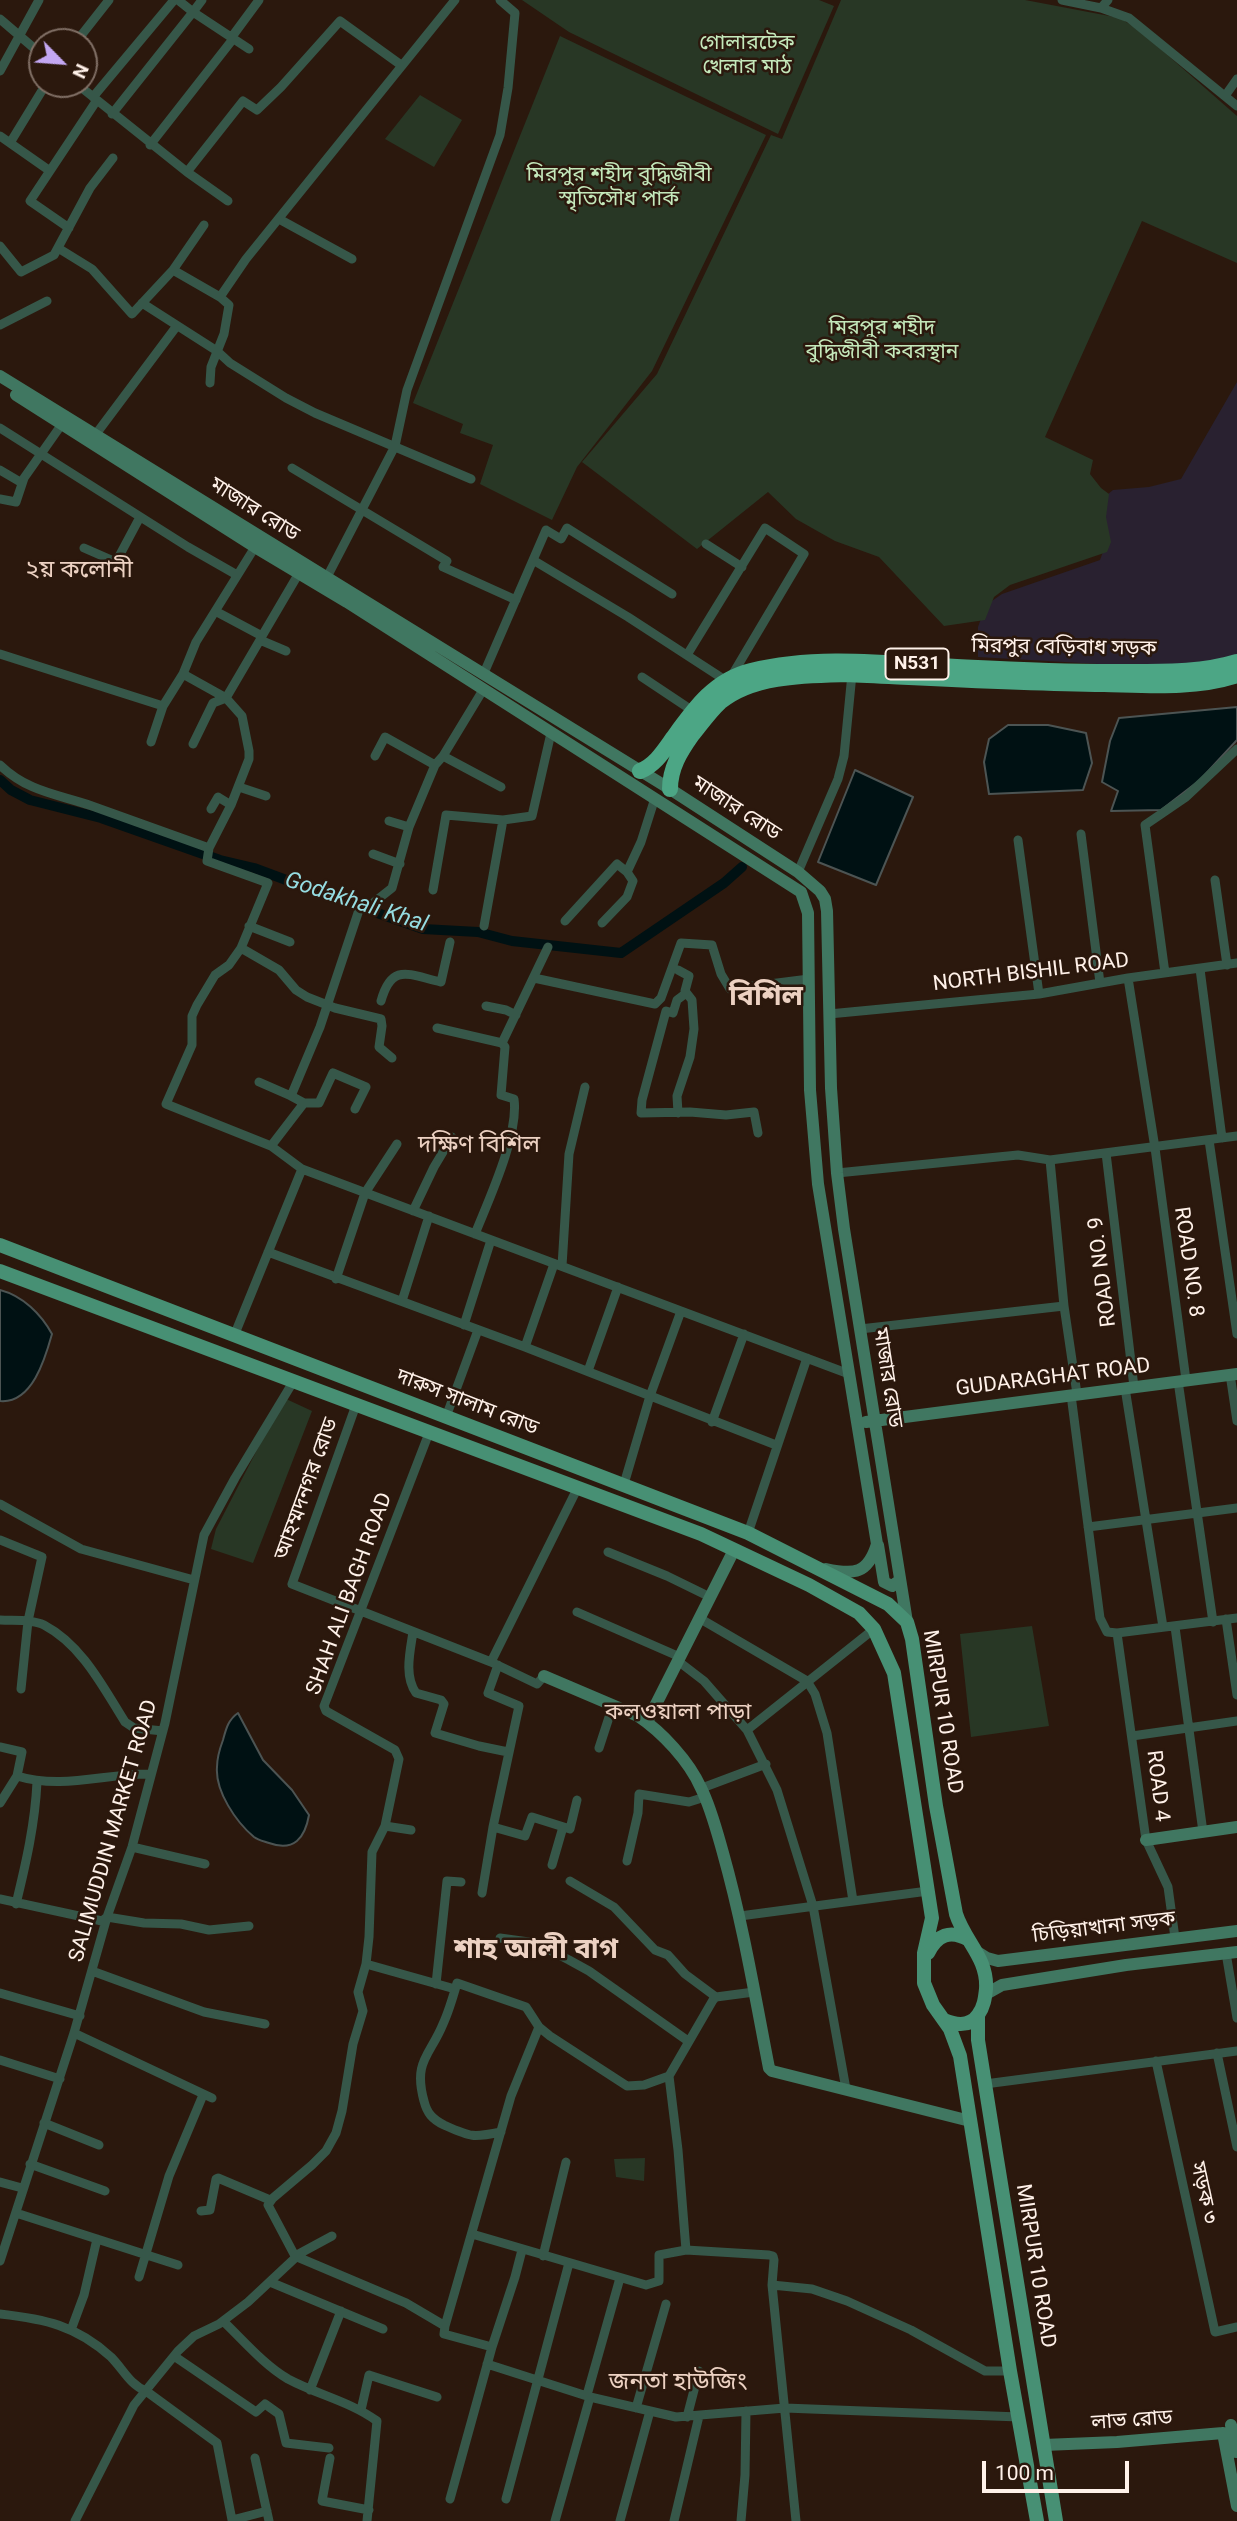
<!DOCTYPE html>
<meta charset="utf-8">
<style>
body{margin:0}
#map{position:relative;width:1237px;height:2521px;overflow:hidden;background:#2b180d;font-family:Roboto,sans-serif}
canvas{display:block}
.north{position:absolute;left:28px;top:28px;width:70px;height:70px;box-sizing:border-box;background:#2b180d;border:2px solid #806f65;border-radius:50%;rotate:115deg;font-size:19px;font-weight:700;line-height:28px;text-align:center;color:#fff1e9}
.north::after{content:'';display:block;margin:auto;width:24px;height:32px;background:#c3a7f2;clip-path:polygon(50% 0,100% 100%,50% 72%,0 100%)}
.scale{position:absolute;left:982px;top:2461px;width:147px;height:32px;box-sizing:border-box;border:4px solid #fff1e9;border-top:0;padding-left:9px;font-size:21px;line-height:24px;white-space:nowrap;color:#fff1e9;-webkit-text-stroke:5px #2b180d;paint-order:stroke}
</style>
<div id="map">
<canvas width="1237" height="2521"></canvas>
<div class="north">N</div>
<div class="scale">100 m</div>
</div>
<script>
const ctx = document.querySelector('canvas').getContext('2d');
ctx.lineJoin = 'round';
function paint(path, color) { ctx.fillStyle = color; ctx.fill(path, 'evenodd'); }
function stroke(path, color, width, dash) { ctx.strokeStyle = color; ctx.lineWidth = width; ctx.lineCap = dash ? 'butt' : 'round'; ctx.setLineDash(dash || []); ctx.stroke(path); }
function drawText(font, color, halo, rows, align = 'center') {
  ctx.font = font + ' Roboto,"Noto Sans Bengali",sans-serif'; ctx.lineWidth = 5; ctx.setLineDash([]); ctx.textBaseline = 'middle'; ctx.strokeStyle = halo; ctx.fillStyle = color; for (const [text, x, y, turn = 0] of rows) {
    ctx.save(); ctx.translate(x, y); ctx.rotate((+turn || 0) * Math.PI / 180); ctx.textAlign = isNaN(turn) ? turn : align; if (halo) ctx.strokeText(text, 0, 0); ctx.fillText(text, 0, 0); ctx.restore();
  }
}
const industrial = new Path2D(`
 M1237,382v272l-33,9 -71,3 -155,-9v-30l8,-22 16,-11 98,-34 4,-11 -2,-50 11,-9 36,-3 32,-8z`);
const green = new Path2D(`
 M522,0h297l15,6 -56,128 -209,-102z
 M841,0h184l95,18 20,13 97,85v147l-95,-42 -97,216 48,23 -3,14 11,14 8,6 -3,23 5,25 -4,10 -97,33 -16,12 -9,23 -41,6 -65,-69 -44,-16 -39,-22 -28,-27 -71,57 -115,-87 75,-88 114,-239 11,4z
 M560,36l206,99 -114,236 -75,96 -25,53 -72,-36 13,-39 -33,-12 3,-9 -50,-21z
 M420,95l42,25 -28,47 -49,-28z
 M284,1398l28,13 -59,152 -42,-14 5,-20z
 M1032,1626l17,100 -78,11 -11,-103z
 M645,2158l-1,23 -28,-4 -2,-18z`);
const water = new Path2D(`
 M1237,707v33l-37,40 -39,30 -50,1 7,-20 -16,-9 8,-41 9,-23z
 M1008,725h40l38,8 6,30 -9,27 -94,4 -5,-32 5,-23z
 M855,770l58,27 -37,88 -58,-23z
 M0,1290c23,6 41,24 52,44 -7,25 -20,70 -52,67z
 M238,1713l25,47 29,30 17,25c-4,23 -15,37 -40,28 -6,-2 -11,-3 -15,-6 -18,-15 -39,-46 -37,-70 0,-9 3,-19 6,-27 3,-11 5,-20 15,-27z`);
const canal = new Path2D(`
 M0,780l11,10 19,10 71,18 119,42 34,8 51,19 27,7 28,13 63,22 55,3 34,9 109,12 103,-70 18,-16`);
const street = new Path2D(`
 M178,0l15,12 9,-12
 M1062,0l39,8 28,10 108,88
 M1101,8l7,-8
 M0,19l42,36
 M231,38l28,-38
 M76,42l33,-42
 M0,71l39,-71
 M77,84l110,88 56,-71 14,9 24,-23 59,-66 61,44
 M1225,96l12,-17
 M93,97l81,-97
 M112,114l81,-102 56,37
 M0,136l50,35
 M10,143l36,-59
 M150,145l83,-106
 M187,172l41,29
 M279,219l73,40
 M69,228l-39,-27 67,-101
 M0,246l21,26 33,-17 36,-67 23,-30
 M58,248l34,21 40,45 41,-44 31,-45
 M173,270l47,27
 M142,303l75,48 13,12 56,35 29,15 156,66
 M0,325l47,-24
 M210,383l1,-16 13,-33 5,-29 -9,-8 26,-38 209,-259
 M0,428l188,119 49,28
 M96,434l80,-107
 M292,468l155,93 -4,6 73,33
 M0,470l22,13
 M0,499l16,3 8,-24 38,-54
 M706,544l36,23
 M84,548l32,14 24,-45
 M533,560l95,57 97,63
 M327,577l68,-131 12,-56 93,-255 8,-47 7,-75 -15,-13
 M217,612l45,24 37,-63
 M262,636l-2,4 26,11
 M0,654l163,52
 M687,655l78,-127 39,26 -73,123
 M484,673l62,-143 15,9 6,-11 105,66
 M183,674l43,24 16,18 7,35v8l-18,46 -22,43 -2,13 61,22 -27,65 -12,17 -14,10 -18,30 -5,11v29l-26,59 105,42 31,23 547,205
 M642,677l51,34
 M151,742l12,-36 20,-32 13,-32 59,-95
 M193,744l20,-41 13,-5 34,-58
 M375,756l10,-19 50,28
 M443,756l58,31
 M0,765c28,27 57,29 92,41 39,14 78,28 117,42
 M239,787l27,9
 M211,809l7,-12 13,8
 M389,821l20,6
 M1081,834l19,149
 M1018,840l21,154
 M373,854l27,10
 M798,872l40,-93 6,-23 8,-82
 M1215,880l12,85
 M433,890l13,-75 57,5 29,-4 19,-83
 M373,903l19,-15 17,-61 26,-62 8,-9 40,-66
 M565,921l52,-57 10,8
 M602,923l25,-26 6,-16 -6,-9 14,-30 14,-44
 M249,926l41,16
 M484,926l19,-106
 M241,948l38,22 17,20 11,7 28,11 46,11 1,7 -3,21 13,11
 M1200,969l22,169
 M1165,973l-20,-148 41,-28 51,-48
 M534,978l121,26 6,-6 20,-55 31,2 9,29 9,15 79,-10
 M1128,978l27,170 31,232
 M685,994l-8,6 -4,13 -7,-2 -24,89 -1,13 49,-1 36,3 28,-3 4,21
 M381,1001c11,-39 28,-26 60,-19l9,-40
 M486,1006l20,4 10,5
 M829,1014l210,-20 89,-16 109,-15
 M437,1028l65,15
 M259,1082l32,14
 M304,1103h15l14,-30 33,14 -11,22
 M678,1113l-1,-17 13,-39 4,-28 -2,-29 -7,-9 4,-15 -11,-6
 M1209,1140l28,194
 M271,1146l33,-43 -13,-7 29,-69 40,-120
 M1106,1153l28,234
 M1050,1160l14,146 13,88
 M837,1173l181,-18 32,5 187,-24
 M413,1211l21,-44 18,-30
 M475,1234c14,-35 44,-99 39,-135l-13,-4 4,-48 -3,-4 46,-96
 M268,1252l257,95 251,98
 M562,1266l7,-112 16,-67
 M336,1279l29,-86 32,-49
 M402,1301l27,-85
 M464,1325l27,-85
 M860,1329l204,-23
 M234,1336l68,-167
 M525,1347l29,-83
 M588,1371l30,-84
 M1230,1374l7,47
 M1178,1381l35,241
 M1125,1388l38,239
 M1071,1395l29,223 7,14 10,1 120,-15
 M356,1405l-64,179 199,78 46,22 7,-8
 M446,1417l32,-87
 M712,1422l32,-88
 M624,1484l26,-88 31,-85
 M0,1504l81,45 113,31
 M1088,1527l149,-19
 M748,1533l59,-175
 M0,1540l42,17 -14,64 -7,68
 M608,1552l59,24 43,21
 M577,1612l103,45
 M699,1618l108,63 8,13 12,39 26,168
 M1226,1619l11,76
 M0,1620c13,1 32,-1 44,5 38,20 59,62 81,97l9,6 29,3
 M1175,1627l28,205
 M413,1632c-3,20 -9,44 3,61l25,7 3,4 -9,29 44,13 29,6
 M1117,1633l29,207 22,47 7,51
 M678,1661l26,20 43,49 30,60 36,116 33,183
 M491,1662l87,-175
 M498,1665l-10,28 31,13 -26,121 32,9 7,-19 38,12 7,-29
 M747,1730l127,-101
 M1132,1736l105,-15
 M0,1747l22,5 -5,24 -17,27
 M599,1748l14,-43
 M17,1776c46,14 89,-3 134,-2
 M702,1788l64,-24
 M385,1826l26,4
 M132,1847l73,17
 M627,1861l11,-48 1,-19 50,8 16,-5
 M552,1865l11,-38
 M570,1881l44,26 41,43 13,5 17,19 31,23
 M482,1893l11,-66
 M0,1899l102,22 5,-4 37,6 37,1 28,6 40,-4
 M16,1904c10,-41 19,-80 21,-122
 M740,1916l188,-25
 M500,1938l36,5 33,17 20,11 99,70
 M1226,1953l11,65
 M366,1964l89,25
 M92,1971l112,41 61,12
 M436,1984l11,-103 14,1
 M754,1992l-38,5 -3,3 -44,76 9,74 8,100 83,5 4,1 1,4 -2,25 24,236
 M0,1993l80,23
 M74,2033l138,65
 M1217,2053l20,94
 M0,2060l60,19
 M1156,2061l59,271 22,-5
 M985,2084l252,-33
 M44,2123l55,22
 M501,2132c-29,6 -30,5 -57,-7 -12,-6 -17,-12 -20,-24 -11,-40 6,-45 19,-77 6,-13 10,-27 14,-41l69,24 13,20 11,9 77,50 17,-1 25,-9
 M30,2164l75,27
 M0,2182l22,6
 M201,2211l9,-1 6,-31 2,-1 52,22
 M16,2213l162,52
 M472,2234l174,51 13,-4v-26l27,-5
 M295,2256l111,47 39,23
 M295,2256l37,-20
 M543,2256l23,-94
 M0,2261l74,-228 33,-116 25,-70 33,-124 39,-188 31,-57 58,-96
 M139,2277l30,-101 34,-81
 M270,2282l113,47
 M772,2285l40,4 35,12 64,29 74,41h25
 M0,2314c44,5 76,11 111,43 12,12 19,28 35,34l71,52 15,77 35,-9
 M223,2321c20,19 41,44 65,58 30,16 61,22 89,42l-10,100
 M71,2330l13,-35 13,-56
 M492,2347l23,-70 7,-27
 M174,2356l82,56 9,-8 14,10 7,29 43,5
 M487,2364l103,33 86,20 109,-9 234,9
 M310,2390l31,-79
 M587,2395l33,-117
 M636,2408l30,-104
 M361,2410l8,-35 68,22
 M687,2417l12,-46
 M255,2458l14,63
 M330,2458l-8,43 47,9
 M450,2499l42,-152 -48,-13 1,-8 66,-230 28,-69
 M506,2499l63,-236
 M75,2521l59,-116 44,-54 16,-15 25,-12 29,-22 46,-43 1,-3 -27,-51 5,-7 39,-33 14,-14 10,-18 6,-22 11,-67 10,-33 -5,-19 8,-28 3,-27 3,-85 13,-26 14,-67 -4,-9 -69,-39 -2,-5 105,-273
 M555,2521l35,-124
 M620,2521l30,-110
 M674,2521l25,-105
 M741,2521l4,-46 1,-64`);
const secondary = new Path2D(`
 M0,376l670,413 128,83 22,19 5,8 2,12 4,177 6,85 7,56 63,393
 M16,395l239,152 92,55 454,290 7,21 2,177 8,94 59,360c-9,30 -23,31 -51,25
 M866,1422l371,-48
 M878,1545l6,37 8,4 7,-5
 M544,1676l94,40c24,16 51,45 63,72 10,20 16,44 22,65 20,71 32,143 46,215l3,3 198,50
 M647,1722l87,-172
 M1146,1840l91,-13
 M979,1953l8,5 11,3 239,-30
 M986,1994l16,-9 124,-20 111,-13
 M1231,2425l5,27
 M1223,2433l14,73
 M1044,2445l73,-3 106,-9`);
const primary = new Path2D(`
 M0,1245l748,288 140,71 19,18 5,17 24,167 20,108c9,28 32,44 30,75 -1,9 -2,18 -8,26 -8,12 -22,10 -34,5
 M0,1271l701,263 108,51 50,28 15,16 20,44 38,245 -8,35v30l9,22 17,24 10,27 50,315 27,150
 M928,1953c9,-18 22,-24 41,-13
 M978,2016v24l18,113 60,368`);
const highway = new Path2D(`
 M640,771c15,-6 23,-19 33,-33 21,-29 41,-58 78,-67 59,-15 124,-9 185,-5 63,3 127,7 191,6 37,0 74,1 110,-10
 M670,789c0,-21 10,-37 22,-54 9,-11 18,-24 28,-33 32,-27 86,-27 126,-28 86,4 172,9 258,10 43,1 91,5 133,-9`);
const shields = [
 [917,664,63]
];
const shieldNames = [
 ["N531",917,664]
];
const parkNames = [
 ["গোলারটেক",747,44],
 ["খেলার মাঠ",747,68],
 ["মিরপুর শহীদ বুদ্ধিজীবী",619,176],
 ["স্মৃতিসৌধ পার্ক",619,200],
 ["মিরপুর শহীদ",882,329],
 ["বুদ্ধিজীবী কবরস্থান",882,353]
];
const streetNames = [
 ["মাজার রোড",254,510,32],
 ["মিরপুর বেড়িবাধ সড়ক",1064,648,1],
 ["মাজার রোড",736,809,33],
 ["NORTH BISHIL ROAD",1031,973,-7],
 ["ROAD NO. 8",1188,1262,82],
 ["ROAD NO. 9",1103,1272,-97],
 ["মাজার রোড",887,1378,81],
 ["GUDARAGHAT ROAD",1053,1378,-7],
 ["দারুস সালাম রোড",467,1403,21],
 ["আহম্মদনগর রোড",307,1489,-70],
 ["SHAH ALI BAGH ROAD",350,1594,-70],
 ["MIRPUR 10 ROAD",942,1712,81],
 ["ROAD 4",1157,1786,83],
 ["SALIMUDDIN MARKET ROAD",114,1831,-74],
 ["চিড়িয়াখানা সড়ক",1104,1928,-7],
 ["সড়ক ৩",1203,2193,78],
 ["MIRPUR 10 ROAD",1035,2266,81],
 ["লাভ রোড",1132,2421,-4]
];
const waterNames = [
 ["Godakhali Khal",356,903,18]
];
const neighbourhoodNames = [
 ["কলওয়ালা পাড়া",678,1713]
];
const quarterNames = [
 ["২য় কলোনী",79,571],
 ["দক্ষিণ বিশিল",479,1146],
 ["জনতা হাউজিং",678,2383]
];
const districtNames = [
 ["বিশিল",766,998],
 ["শাহ আলী বাগ",536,1951]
];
paint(industrial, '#292130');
paint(green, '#283725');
paint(water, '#001113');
stroke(water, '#4c5453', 2);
stroke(canal, '#001113', 10);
stroke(street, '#365749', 9);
stroke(secondary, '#407761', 12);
stroke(primary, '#479074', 14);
stroke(highway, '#4ca685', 16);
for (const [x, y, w] of shields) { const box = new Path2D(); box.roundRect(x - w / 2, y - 15.5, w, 31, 5); ctx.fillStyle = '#2b180d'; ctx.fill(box); stroke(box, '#fff1e9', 2); }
drawText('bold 19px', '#fff1e9', null, shieldNames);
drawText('21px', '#c4e8bb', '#2b180d', parkNames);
drawText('21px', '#fff1e9', '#2b180d', streetNames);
drawText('italic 23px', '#95dce1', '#2b180d', waterNames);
drawText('23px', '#ecd1c2', '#2b180d', neighbourhoodNames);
drawText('24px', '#ecd1c2', '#2b180d', quarterNames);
drawText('bold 28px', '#ecd1c2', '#2b180d', districtNames);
</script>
